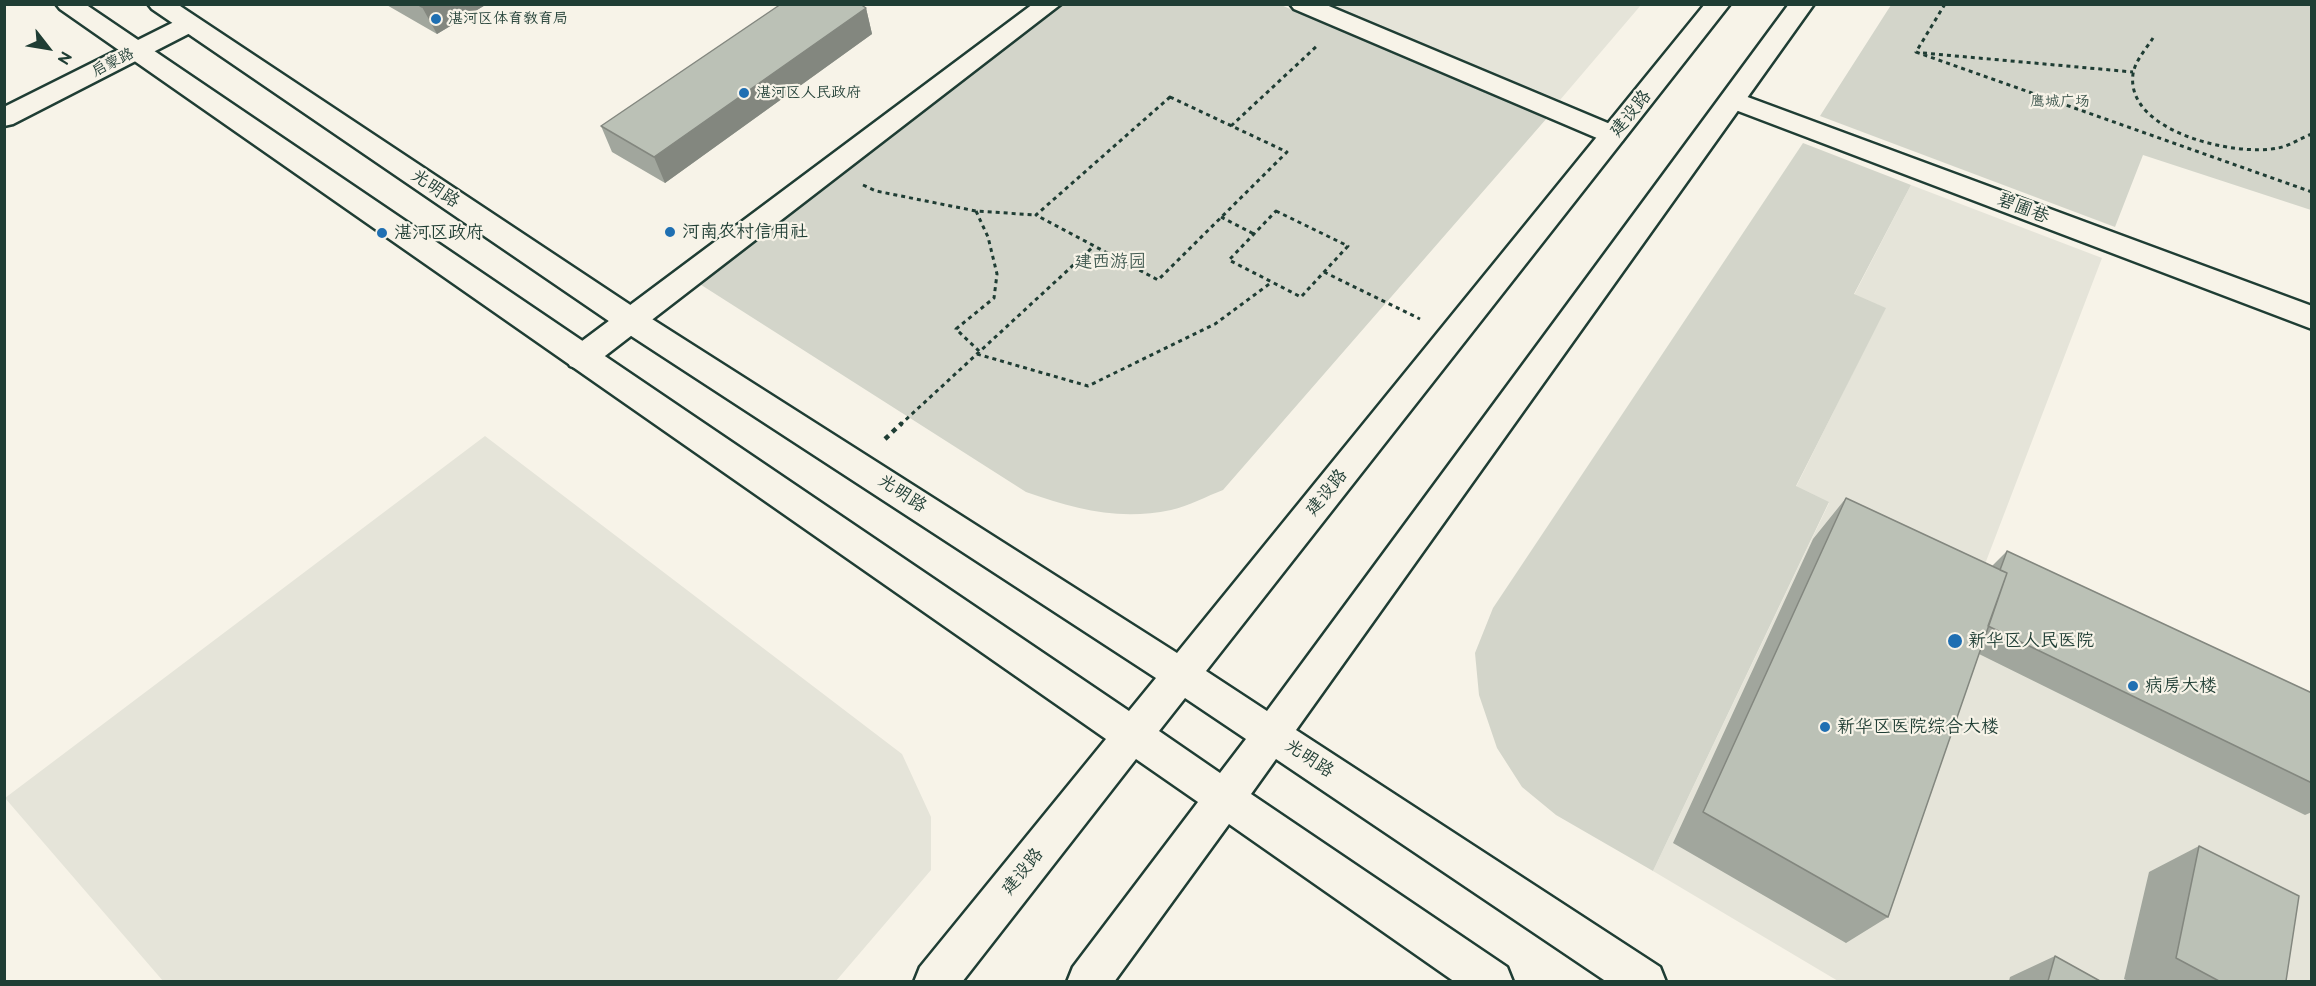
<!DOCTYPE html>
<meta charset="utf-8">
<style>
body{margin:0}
#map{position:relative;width:2316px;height:986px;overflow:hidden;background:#f7f3e8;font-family:"Balsamiq Sans",sans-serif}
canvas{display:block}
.frame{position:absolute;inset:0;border:6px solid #1f3d34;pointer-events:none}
.north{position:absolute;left:18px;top:18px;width:60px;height:60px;-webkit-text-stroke:4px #f7f3e8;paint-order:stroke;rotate:121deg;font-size:16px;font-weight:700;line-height:24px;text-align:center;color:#1f3d34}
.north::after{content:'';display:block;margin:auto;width:21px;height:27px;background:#1f3d34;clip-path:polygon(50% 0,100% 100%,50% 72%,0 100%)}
</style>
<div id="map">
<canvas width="2316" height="986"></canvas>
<div class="frame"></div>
<div class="north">N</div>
</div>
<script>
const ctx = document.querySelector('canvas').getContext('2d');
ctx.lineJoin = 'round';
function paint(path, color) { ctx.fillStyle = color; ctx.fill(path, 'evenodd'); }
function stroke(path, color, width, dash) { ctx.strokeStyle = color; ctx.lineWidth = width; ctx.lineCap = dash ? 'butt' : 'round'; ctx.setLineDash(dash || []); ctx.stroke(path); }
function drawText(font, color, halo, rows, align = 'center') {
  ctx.font = font + ' "Balsamiq Sans","LXGW WenKai TC",sans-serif'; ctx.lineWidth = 4.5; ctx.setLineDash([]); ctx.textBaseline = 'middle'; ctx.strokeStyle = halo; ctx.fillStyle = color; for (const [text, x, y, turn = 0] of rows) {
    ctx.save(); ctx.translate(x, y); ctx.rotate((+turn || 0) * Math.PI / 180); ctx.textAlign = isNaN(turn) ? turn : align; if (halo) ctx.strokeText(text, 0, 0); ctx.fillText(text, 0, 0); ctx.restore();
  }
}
const built = new Path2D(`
 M1326,5h315l-81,95z
 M1911,185l191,73 -117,306 326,154v263h-473l-185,-110 176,-368 -33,-16 89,-179 -31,-13z
 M485,436l417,318 29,63v53l-95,111h-673l-158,-183z`);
const green = new Path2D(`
 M1059,5h222l266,113 -324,372c-16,6 -34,16 -52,20 -53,11 -96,-1 -145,-18l-331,-211z
 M1891,5h420v205l-168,-55 -28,72 -295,-111z
 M1803,143l108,42 -57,109 32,14 -90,178 33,16 -176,369 -97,-56 -34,-28 -25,-39 -18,-53 -4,-42 18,-45z`);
const pathFar1 = new Path2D(`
 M1945,4l-29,48 396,140
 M2153,38c-7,11 -18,23 -20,36 -8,58 103,83 145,74 12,-2 22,-10 34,-14
 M1923,53l210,19
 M1170,97l117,55 -129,128 -122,-65z
 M1231,126l87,-81
 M863,185l13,6 100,20 60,4
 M976,211l12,26 9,37 -3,24 -38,31 24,23
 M1276,211l72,35 -47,51 -72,-37z
 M1221,217l33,17
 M1324,272l96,47
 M977,354l111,32 127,-62 57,-42
 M900,425l194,-179`);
const path = new Path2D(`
 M885,439l17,-16`);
const minor = new Path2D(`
 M1033,4h28l-469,362 -11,4 -11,-4 -4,-8 4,-8z
 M1290,4h34l298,125 4,6 -4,6 -9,3 -9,-3 -310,-132z
 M189,17l9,2 3,5 -3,5 -185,95 -9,2v-19l176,-88z
 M1734,92l578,214v23l-587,-223 -4,-6 4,-6z`);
const primary = new Path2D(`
 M56,4h29l1044,707 27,-33 -537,-350 -467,-319 -4,-5h29l464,308 536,341 528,-649h25l-524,667 61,40 522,-707h25l-518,726 364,237 6,15h-59l-331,-223 -25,35 256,173 6,15h-58l-226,-158 -115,158h-47l6,-15 125,-165 -62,-43 -174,223h-48l6,-15 186,-228 -1046,-730zM1185,698l61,41 -26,34 -61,-42z`);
const wall = new Path2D(`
 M385,4h102l-50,30z
 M866,8l6,26 -207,149 -53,-31 -11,-26z
 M1846,498l146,68 15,-15 305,142v119l-7,3 -326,-161 -91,263 -42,26 -173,-100 140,-304z
 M2199,846l87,135h-158l-4,-2 25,-107z
 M2055,956l45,25h-91l1,-4z`);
const shadedWall = new Path2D(`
 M427,4h60l-50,30 -15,-27z
 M866,8l6,26 -207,149 -11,-26z`);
const building = new Path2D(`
 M417,4h10l-5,3z
 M781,4h79l6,4 -212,149 -53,-31z
 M1846,498l161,75 -119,344 -185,-105z
 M2007,551l305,142v90l-324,-157 19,-53 -7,-3z
 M2199,846l100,50 -13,85h-67l-43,-23z
 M2055,956l45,25h-52z`);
const markers = [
 [436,19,6,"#1f6fb2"],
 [744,93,6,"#1f6fb2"],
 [670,232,6,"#1f6fb2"],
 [382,233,6,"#1f6fb2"],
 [1955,641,8,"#1f6fb2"],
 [2133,686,6,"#1f6fb2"],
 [1825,727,6,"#1f6fb2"]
];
const farPoinames = [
 ["湛河区体育教育局",448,19],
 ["湛河区人民政府",756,93]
];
const farStreetnames = [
 ["启蒙路",113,63,-27]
];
const farParknames = [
 ["鹰城广场",2060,102]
];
const streetNames = [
 ["建设路",1631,114,-51],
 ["光明路",435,189,34],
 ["碧圃巷",2023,209,21],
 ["建设路",1327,493,-51],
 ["光明路",902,494,33],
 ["光明路",1309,759,33],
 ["建设路",1023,872,-51]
];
const poiNames = [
 ["河南农村信用社",682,232],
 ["湛河区政府",394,233],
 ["新华区人民医院",1968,641],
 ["病房大楼",2145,686],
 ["新华区医院综合大楼",1837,727]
];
const parkNames = [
 ["建西游园",1110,262]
];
paint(built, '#e5e4d9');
paint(green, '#d3d5ca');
stroke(minor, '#1f3d34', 5);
stroke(primary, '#1f3d34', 5);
stroke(pathFar1, '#1f3d34', 3, [4, 4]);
stroke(path, '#1f3d34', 4.5, [5, 5]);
paint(minor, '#f7f3e8');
paint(primary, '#f7f3e8');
paint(wall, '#a1a69d');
paint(shadedWall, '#83877f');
paint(building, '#bbc1b6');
stroke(building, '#83877f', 1.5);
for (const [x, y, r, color] of markers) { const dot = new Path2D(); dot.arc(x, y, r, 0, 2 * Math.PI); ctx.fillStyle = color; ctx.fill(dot); stroke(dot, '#f7f3e8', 2); }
drawText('15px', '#1f3d34', '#f7f3e8', farPoinames, 'left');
drawText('15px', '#1f3d34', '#f7f3e8', farStreetnames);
drawText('15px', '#435b52', '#f7f3e8', farParknames);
drawText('18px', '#1f3d34', '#f7f3e8', streetNames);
drawText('18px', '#1f3d34', '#f7f3e8', poiNames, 'left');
drawText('18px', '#435b52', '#f7f3e8', parkNames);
</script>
